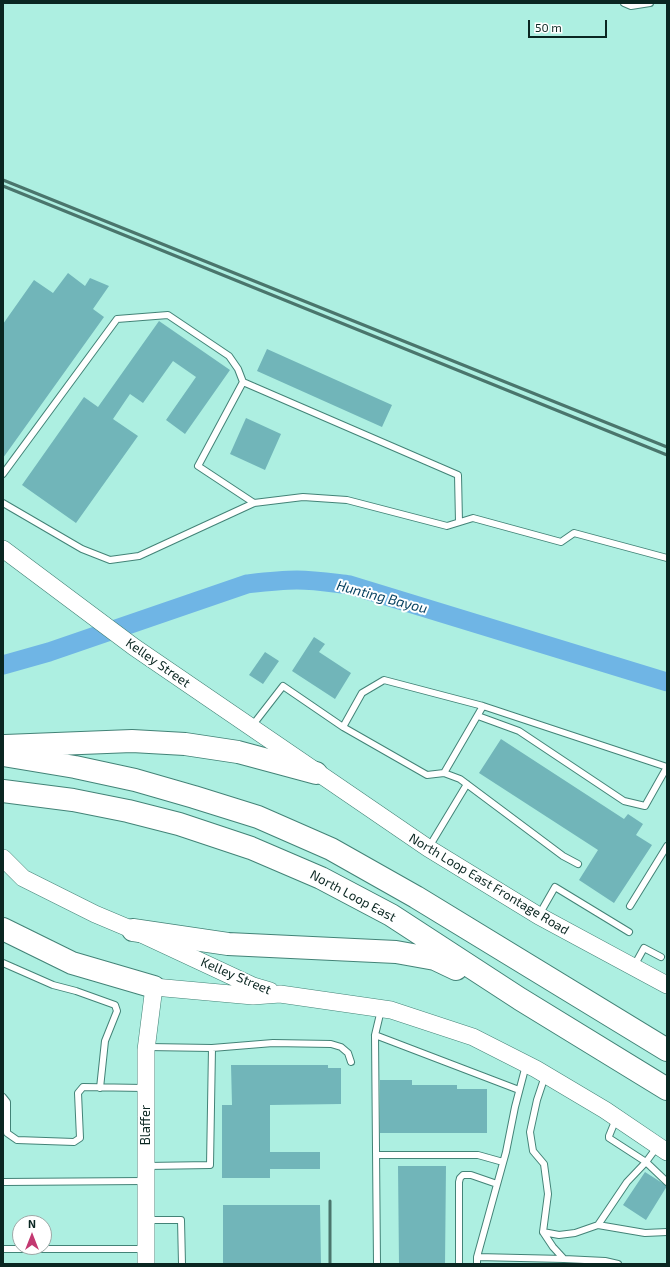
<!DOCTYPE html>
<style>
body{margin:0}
#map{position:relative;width:670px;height:1267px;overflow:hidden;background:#adefe1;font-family:"Exo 2",sans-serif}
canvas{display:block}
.frame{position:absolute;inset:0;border:4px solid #0a2621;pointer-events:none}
.north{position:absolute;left:12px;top:1215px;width:40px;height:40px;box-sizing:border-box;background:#fff;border:1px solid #9da8a6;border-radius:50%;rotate:0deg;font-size:11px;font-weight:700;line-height:16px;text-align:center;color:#0a2621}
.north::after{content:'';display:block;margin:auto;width:14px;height:18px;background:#c33971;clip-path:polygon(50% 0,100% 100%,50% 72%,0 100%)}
.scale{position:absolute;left:528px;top:20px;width:79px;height:18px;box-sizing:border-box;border:2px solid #0a2621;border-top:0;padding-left:5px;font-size:12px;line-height:14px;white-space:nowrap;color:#0a2621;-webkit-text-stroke:3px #fff;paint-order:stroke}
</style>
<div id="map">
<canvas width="670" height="1267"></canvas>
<div class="frame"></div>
<div class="north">N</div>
<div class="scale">50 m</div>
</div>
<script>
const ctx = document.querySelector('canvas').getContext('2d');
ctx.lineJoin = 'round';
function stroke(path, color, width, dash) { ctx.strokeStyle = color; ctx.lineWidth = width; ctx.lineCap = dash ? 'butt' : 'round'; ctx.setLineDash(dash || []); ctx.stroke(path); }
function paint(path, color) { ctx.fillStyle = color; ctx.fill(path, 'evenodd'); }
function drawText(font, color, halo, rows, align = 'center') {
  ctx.font = font + ' "Exo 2",sans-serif'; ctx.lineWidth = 4; ctx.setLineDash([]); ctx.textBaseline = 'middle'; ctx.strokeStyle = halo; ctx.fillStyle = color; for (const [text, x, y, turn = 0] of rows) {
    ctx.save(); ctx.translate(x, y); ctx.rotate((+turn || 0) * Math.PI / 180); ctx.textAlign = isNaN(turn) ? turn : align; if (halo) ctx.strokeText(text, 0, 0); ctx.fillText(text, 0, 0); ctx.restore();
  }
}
const river = new Path2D(`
 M3,665l46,-13 198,-68c17,-2 33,-4 50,-4 18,0 36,3 53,5l317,97`);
const building = new Path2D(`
 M68,273l17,13 5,-8 19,8 -16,23 11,8 -101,141v-134l31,-44 19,13z
 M159,321l71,49 -45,64 -19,-14 30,-43 -23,-16 -30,42 -13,-9 -17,25 25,17 -62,87 -54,-38 62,-88 14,10z
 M267,349l125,56 -10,22 -125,-56z
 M246,418l35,16 -16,36 -35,-16z
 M314,637l11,7 -6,8 32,21 -16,26 -43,-28z
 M265,652l14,9 -16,23 -14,-9z
 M501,739l123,80 4,-5 15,10 -7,11 16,10 -38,58 -35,-23 19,-30 -119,-77z
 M231,1065h97v3h13v36l-71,1v47h50v17h-50v9h-48v-73h10z
 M380,1080h32v5h45v4h30v44h-107z
 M398,1166h48l-1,98h-46z
 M645,1172l22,14 -21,34 -23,-15z
 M223,1205h97l1,59h-98z`);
const lane = new Path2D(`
 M624,3l7,3 19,-3
 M243,382l-45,84 56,37
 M3,474l114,-155 51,-4 61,41 9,13 5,13 215,93 1,47
 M3,503l79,46 28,11 29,-4 115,-53 49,-6 44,3 100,26 26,-8 88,24 13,-9 93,25
 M478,716l41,15 105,70 21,5 22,-39 -184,-61 -99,-26 -22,13 -19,34 84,48 17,-2 16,6 103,77 15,8
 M252,726l31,-40 60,41
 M444,773l39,-67
 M429,847l38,-63
 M630,906l37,-60
 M539,915l16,-28 74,45
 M3,963l50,22 23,6 39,14 2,6 -12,30 -5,47
 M634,966l10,-18 17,9
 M375,1035l144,55
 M212,1048l61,-5 58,1 10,3 7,6 3,9
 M545,1076l-8,24 -7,32 3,19 11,13 4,30 -5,38 10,15 11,12 41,2 13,3
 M3,1097l4,5v31l10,7 57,2 6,-4 -2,-45 5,-6 61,1
 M616,1119l-7,17v2l37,24 21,20
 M376,1155h102l25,7
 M147,1166l63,-1 2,-117 -64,-1
 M3,1182l141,-1
 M147,1220h34l1,44
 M598,1225l47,8 22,-1
 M543,1232l16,3 16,-2 23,-8 29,-43 19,-20 11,-15
 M3,1249h141
 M477,1257l87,2
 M377,1264l-2,-229 6,-25
 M459,1264v-82l1,-4 3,-3h8l26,9
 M477,1264v-7l29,-105 9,-45 11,-42`);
const secondary = new Path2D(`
 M3,549l131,98 294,201 111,68 128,69
 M3,858l20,20 72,36 38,16 120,56 17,5
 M146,1264v-214l8,-63 99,9 27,-2 111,16 82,27 63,32 69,41 62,42`);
const highway = new Path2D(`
 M5,746l127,-5 53,3 53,8 78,21
 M3,755l72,12 60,13 59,17 64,20 73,32 85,48 251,153
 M3,791l70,9 55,11 51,13 72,24 70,30 70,37 129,84 147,90
 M3,929l69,34 82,24
 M133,930l95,14 168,8 39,7 21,10`);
const rail = new Path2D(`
 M3,180l664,267
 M3,186l664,269
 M330,1264v-63`);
const streetNames = [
 ["Kelley Street",158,663,35],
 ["North Loop East Frontage Road",489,884,31],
 ["North Loop East",353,896,28],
 ["Kelley Street",236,976,23],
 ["Blaffer",146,1125,-90]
];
const waterNames = [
 ["Hunting Bayou",382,597,15]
];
stroke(river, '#6fb5e5', 19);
paint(building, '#71b5b9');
stroke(lane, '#438377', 8);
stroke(secondary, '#438377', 18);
stroke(highway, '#438377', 24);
stroke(lane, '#fff', 6);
stroke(secondary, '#fff', 17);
stroke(highway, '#fff', 22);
stroke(rail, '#4a756c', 3);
drawText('13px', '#0a2621', '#fff', streetNames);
drawText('italic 14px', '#043f5f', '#fff', waterNames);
</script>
